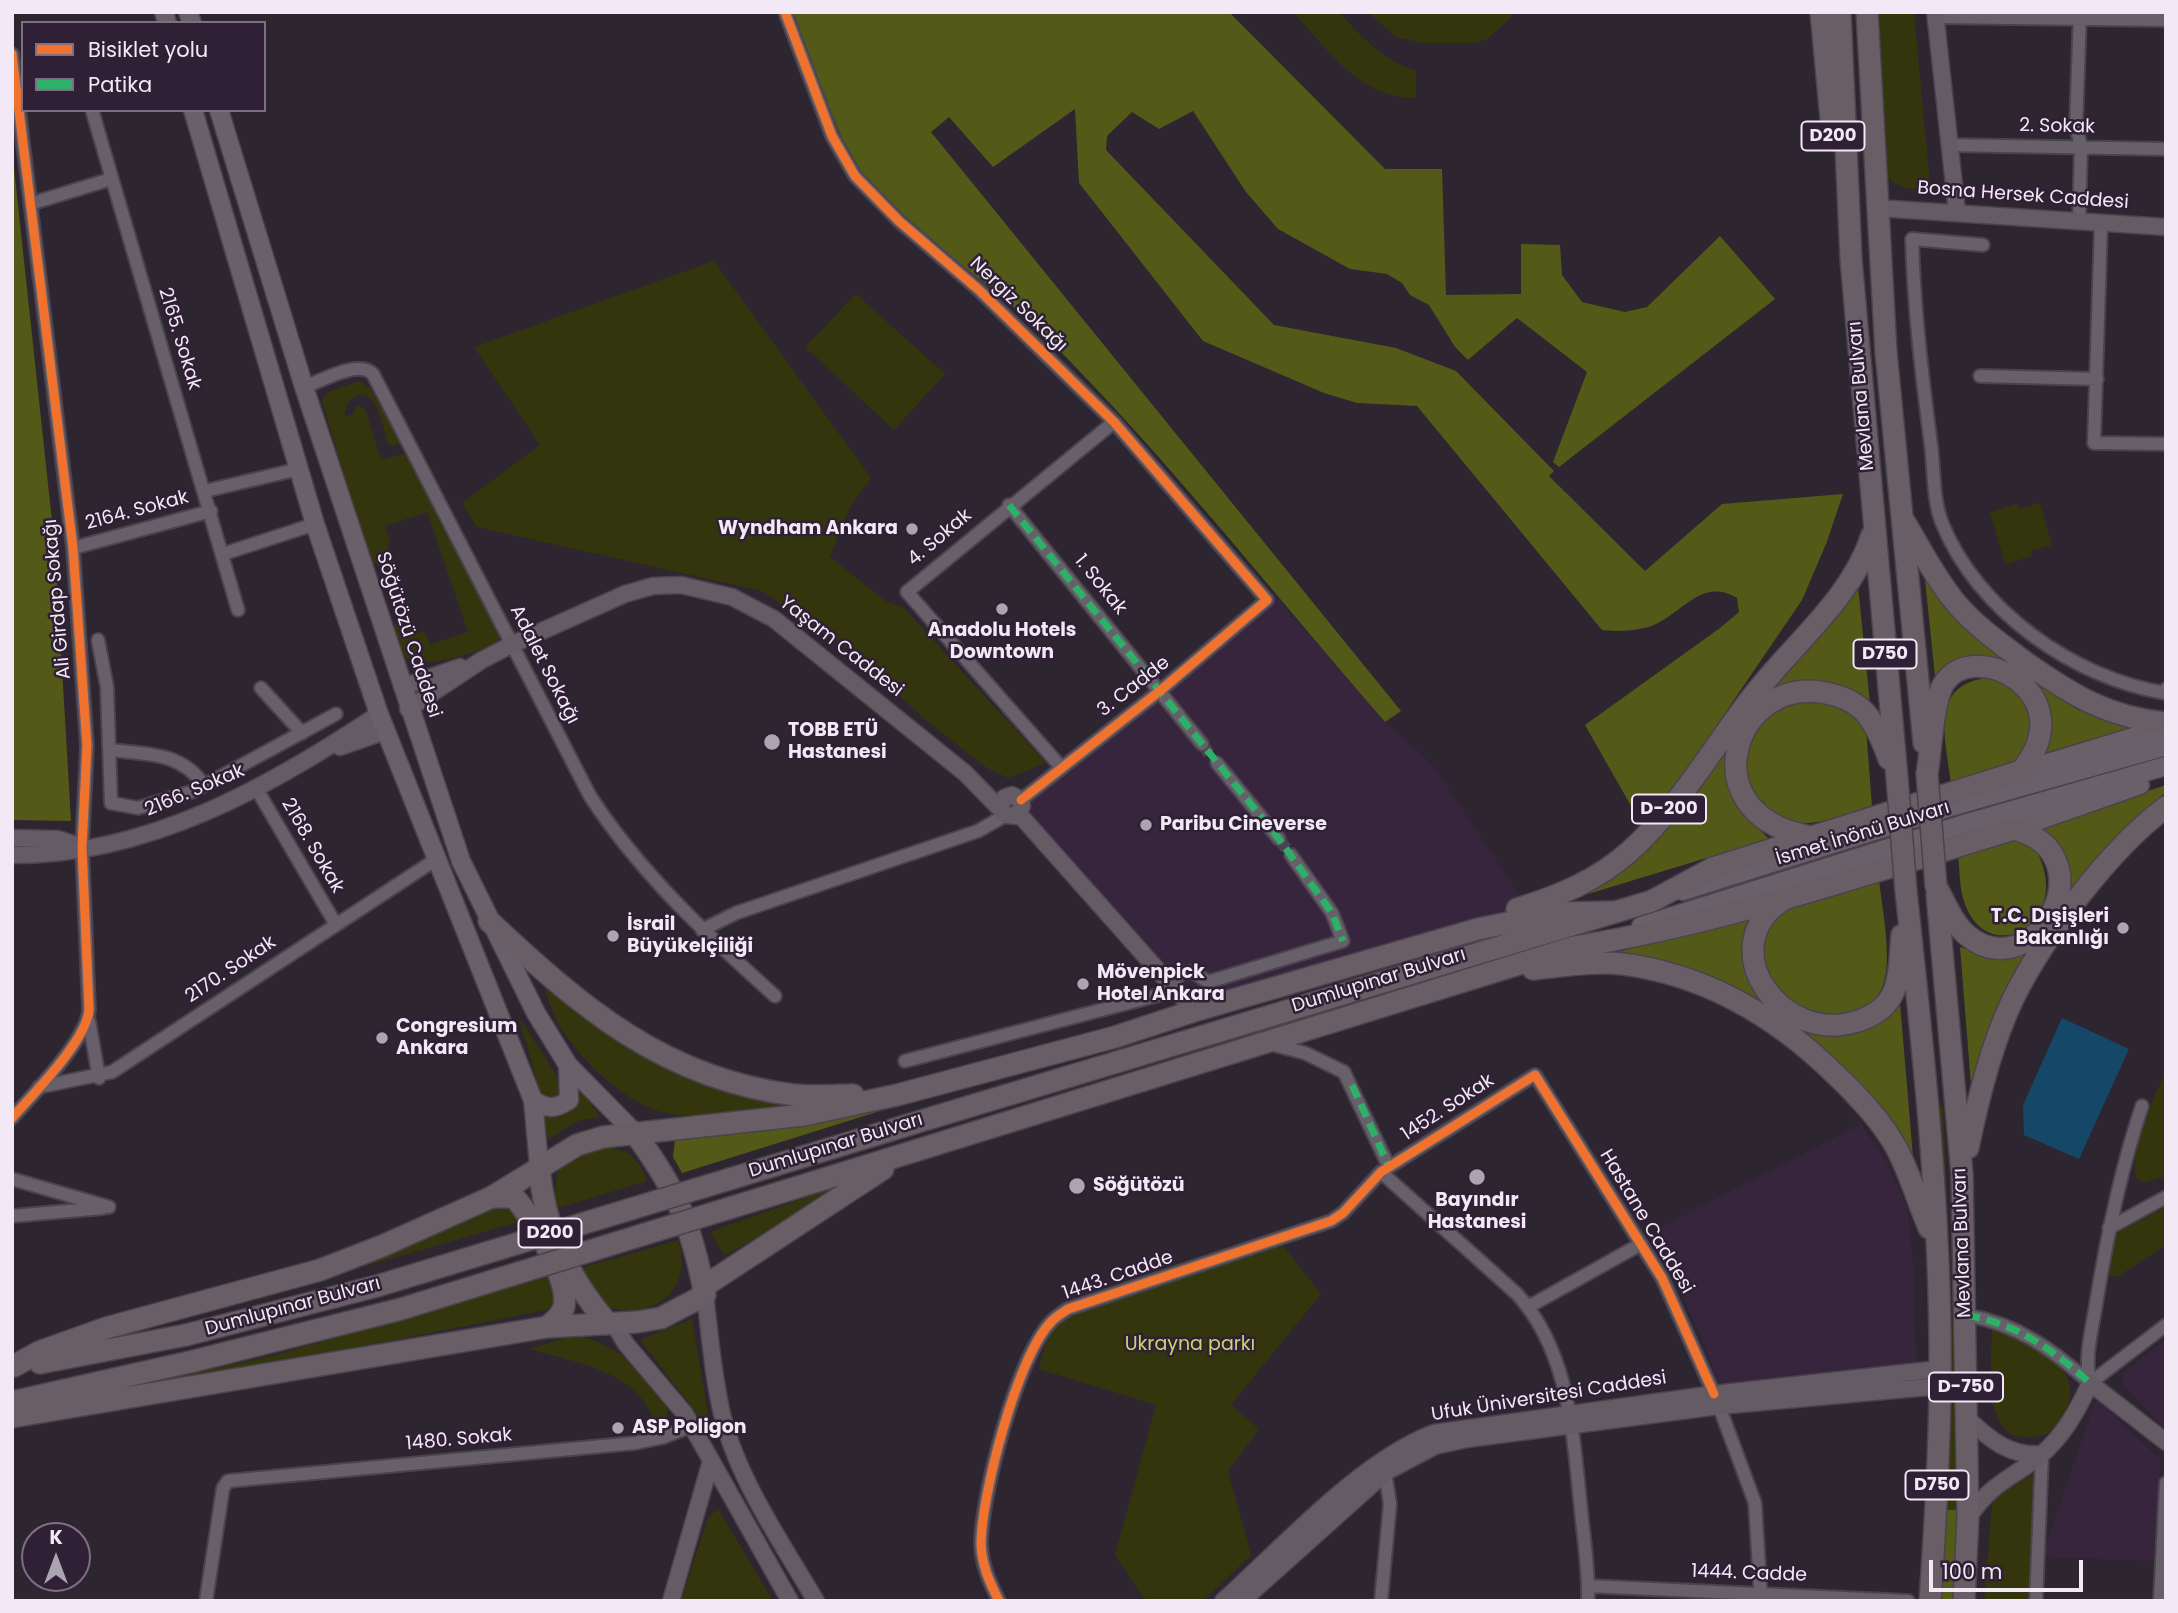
<!DOCTYPE html>
<meta charset="utf-8">
<style>
body{margin:0}
#map{position:relative;width:2178px;height:1613px;overflow:hidden;background:#2d2530;font-family:Poppins,sans-serif}
canvas{display:block}
.frame{position:absolute;inset:0;border:14px solid #f2e8f6;pointer-events:none}
.legend{position:absolute;left:21px;top:21px;width:245px;height:91px;box-sizing:border-box;background:#302035;border:2px solid #7e7082;margin:0;padding:9px 12px;list-style:none;font-size:21px;color:#f2e8f6}
.legend li{display:flex;align-items:center;gap:14px;height:35px}
.legend b{width:35px;border:2px solid #7e7082}
.north{position:absolute;left:21px;top:1522px;width:70px;height:70px;box-sizing:border-box;background:#302035;border:2px solid #7e7082;border-radius:50%;rotate:0deg;font-size:19px;font-weight:700;line-height:28px;text-align:center;color:#f2e8f6}
.north::after{content:'';display:block;margin:auto;width:24px;height:32px;background:#ada4b1;clip-path:polygon(50% 0,100% 100%,50% 72%,0 100%)}
.scale{position:absolute;left:1929px;top:1560px;width:154px;height:32px;box-sizing:border-box;border:4px solid #f2e8f6;border-top:0;padding-left:9px;font-size:21px;line-height:24px;white-space:nowrap;color:#f2e8f6;-webkit-text-stroke:5px #302035;paint-order:stroke}
</style>
<div id="map">
<canvas width="2178" height="1613"></canvas>
<div class="frame"></div>
<ul class="legend">
<li><b style="height:9px;background:#ef722f"></b>Bisiklet yolu</li>
<li><b style="height:9px;background:#2db169"></b>Patika</li>
</ul>
<div class="north">K</div>
<div class="scale">100 m</div>
</div>
<script>
const ctx = document.querySelector('canvas').getContext('2d');
ctx.lineJoin = 'round';
function paint(path, color) { ctx.fillStyle = color; ctx.fill(path, 'evenodd'); }
function stroke(path, color, width, dash) { ctx.strokeStyle = color; ctx.lineWidth = width; ctx.lineCap = dash ? 'butt' : 'round'; ctx.setLineDash(dash || []); ctx.stroke(path); }
function drawText(font, color, halo, rows, align = 'center') {
  ctx.font = font + ' Poppins,sans-serif'; ctx.lineWidth = 5; ctx.setLineDash([]); ctx.textBaseline = 'middle'; ctx.strokeStyle = halo; ctx.fillStyle = color; for (const [text, x, y, turn = 0] of rows) {
    ctx.save(); ctx.translate(x, y); ctx.rotate((+turn || 0) * Math.PI / 180); ctx.textAlign = isNaN(turn) ? turn : align; if (halo) ctx.strokeText(text, 0, 0); ctx.fillText(text, 0, 0); ctx.restore();
  }
}
const built = new Path2D(`
 M1274,594l111,128 49,44 93,140 -333,105 -172,-205z
 M1861,1124l26,39 20,44 7,63 2,93 -195,22 -66,-155z
 M2166,1339v90l-43,-44v-12z
 M2096,1399l65,61 -7,101 -112,-4z`);
const green = new Path2D(`
 M1293,12h46c23,25 43,48 77,59v27c-58,0 -86,-47 -123,-86z
 M1368,12h143l3,3 -28,25 -12,3h-52l-26,-6z
 M1879,12h35l16,172c-16,10 -31,3 -44,-7z
 M714,261l157,217 -20,27 -21,52 58,46 15,4 143,156 -38,15 -21,-10 -60,-47 -78,-71 -87,-59 -285,-64 -15,-24 78,-58 -66,-98z
 M856,294l89,80 -51,56 -89,-83z
 M359,381l12,8 30,54 -9,3 -5,-3c-3,-13 -5,-28 -13,-40 -11,-17 -30,-4 -29,13l9,-2 2,-9 9,3 16,52 26,-7 95,172c0,8 -1,15 -9,19 -16,9 -68,25 -85,15 -9,-6 -12,-18 -16,-28l13,-27 12,29 8,-1 5,13 38,-13 -41,-120 -42,14 6,16 -4,2 11,30 -29,-13 -47,-161 6,-8z
 M2040,503l12,42 -21,6 1,5 -27,8 -15,-52 27,-8 2,5z
 M541,978l66,52 203,70c-46,7 -101,23 -148,12 -38,-9 -85,-56 -104,-89 -7,-14 -12,-31 -17,-45z
 M518,1015l44,69v13l-15,2 -6,-5z
 M2166,1071v105l-22,7 -8,-6c-6,-29 18,-80 30,-106z
 M580,1090l21,27 -23,4 -30,18 -7,-24 35,-16z
 M1943,1106l14,319v85h-11v-264l-7,-139z
 M598,1147c27,0 40,8 49,34l-93,28 3,-37 14,-14z
 M865,1176l-141,80 -14,-24z
 M506,1201l19,19 -325,94 163,-56z
 M2166,1207v38l-49,32 -9,-2 7,-37 4,-6z
 M678,1240c22,64 -55,92 -87,53 -5,-6 -7,-18 -10,-25z
 M1281,1243l40,51 -90,111 28,24 -31,42 23,84 -48,46h-57l-31,-46 41,-150 -117,-36c5,-21 9,-36 24,-52z
 M552,1274l3,31 -8,5 -484,95 -3,-3 216,-47z
 M692,1319l17,100 -4,5 -65,-84z
 M1992,1327c51,16 113,54 55,107 -69,22 -55,-66 -55,-107z
 M575,1335c43,9 66,34 93,67l-2,22 -9,1c-21,-55 -77,-61 -127,-76z
 M2037,1473l-7,128h-46l8,-96 6,-11z
 M718,1509l55,92h-92l27,-83z`);
const forest = new Path2D(`
 M789,12h440l156,157h57l4,126 75,-1v-50l39,1 2,30 20,27 43,10 22,-5 73,-71 55,63 -216,168 -6,-5 34,-90 -70,-54 -49,42 -13,-13 -26,-42 -19,-10 -8,-12 -15,-9 -37,-5 -72,-40 -32,-37 -53,-81 -34,18 -27,-17 -25,24 -1,14 168,175 122,23 60,23 98,100 -5,5 96,95 77,-67 121,-10 -17,50 -24,56 -128,188 -31,39 -58,-102 135,-97 19,-16 -2,-14c-34,-20 -52,12 -81,26 -15,7 -38,8 -54,6l-185,-224 -60,-3 -33,-10 -121,-52 -124,-158 -4,-74 -82,58 -44,-50 -18,15 470,579 -16,11c-113,-130 -220,-267 -343,-389 -60,-59 -137,-102 -189,-169z
 M12,149l43,400 16,272 -59,-1z
 M1925,580l30,36 50,43 -34,-3 -36,20z
 M1858,586l12,117c-34,-25 -63,-30 -102,-12z
 M1986,678c13,3 30,8 37,20 12,19 8,51 -10,65 -17,11 -43,15 -62,21 -4,-42 -24,-98 35,-106z
 M2033,678l45,32 57,17 -91,28c12,-29 6,-52 -11,-77z
 M1794,700c29,1 54,4 72,29l6,77c-24,7 -52,20 -78,17 -13,-2 -23,-12 -31,-21 -25,-24 -21,-68 7,-89 7,-6 17,-9 24,-13z
 M1727,743c2,53 6,58 42,96l-181,55 43,-33 48,-46z
 M2166,785v7c-38,33 -70,67 -98,109 2,-31 -1,-55 -28,-74z
 M2011,840l23,7c44,72 -44,125 -69,57 -6,-15 -5,-33 -7,-49z
 M1879,880c3,28 15,86 2,110 -37,70 -175,-20 -93,-82 15,-11 71,-22 91,-28z
 M1752,916l21,97 -159,-60z
 M2033,946l-50,102 -12,37 -11,-138c26,10 47,8 73,-1z
 M1900,1003l14,166 -118,-139c38,11 78,7 104,-27z
 M912,1101l-230,72 -9,-16 2,-18z
 M1946,1510h11l-2,91h-14z`);
const water = new Path2D(`
 M2062,1018l67,31 -50,110 -55,-24 -1,-30z`);
const streetTunnel = new Path2D(`
 M1202,744l15,19
 M1279,839l12,16`);
const street = new Path2D(`
 M785,12l47,124 23,40 44,45 80,69 135,132 153,178 -106,90 -140,110
 M1935,17l231,3
 M12,54l61,494 14,198 -5,101 7,162c-1,30 -56,85 -77,109
 M92,110l146,500
 M1948,145l218,4
 M33,203l78,-24
 M2079,223l2,-77 -5,-19 4,-115
 M2101,224l-7,219 72,1
 M1983,245l-71,-6c2,70 10,137 19,206 3,24 2,56 11,78 35,87 131,155 223,170l1,-4
 M1980,376l117,3
 M304,387c18,-6 54,-28 69,-13l217,422c51,78 116,138 185,200
 M205,491l94,-22
 M1009,505l193,239
 M73,548l138,-37
 M223,554l92,-30
 M98,640l9,47 4,116 27,5 56,-17 142,-77
 M261,688l41,45
 M110,750c37,4 71,2 94,35
 M1217,763l62,76
 M1060,766l-153,-174 207,-170
 M256,788l79,135
 M702,930l34,-17 242,-82 28,-16
 M89,1021l10,57
 M1270,1044l35,9 39,19 45,95
 M905,1061l250,-65 10,-4 16,-19 12,-1 15,10 135,-41 -11,-28 -41,-58
 M39,1087l73,-15 323,-212
 M1381,1172l136,122c53,58 56,142 64,216 3,30 8,61 7,91
 M12,1179l97,28
 M12,1216l91,-8
 M2109,1228l57,-31
 M1528,1307l113,-63
 M1966,1315c51,9 86,34 124,68
 M2090,1383c-6,-26 2,-53 6,-79 11,-68 24,-133 46,-198
 M2090,1383l76,-58
 M1719,1406l36,97 6,97
 M1588,1586l320,15
 M206,1601l17,-113 5,-7 407,-38 29,-6 27,-11
 M999,1601c-9,-18 -17,-35 -18,-56 0,-49 36,-188 70,-223 4,-5 11,-9 17,-13l263,-88 12,-8 38,-41 154,-97 127,203 52,116
 M1381,1601l9,-97 -6,-38
 M2036,1601l6,-147
 M2160,1601l6,-118`);
const secondary = new Path2D(`
 M1935,12l22,200
 M1877,208l289,19
 M402,687l58,-20
 M408,709l74,-49 31,-16 112,-50 28,-8 28,-1 51,12 42,22 191,154 41,42 10,1 6,-10 -1,-6 -9,-5 -8,3 -3,8
 M340,747l46,-16
 M1019,814l175,197
 M12,838l46,1 24,8
 M12,855c135,1 258,-68 367,-141
 M705,1295c5,40 8,83 18,123 16,63 60,127 93,183
 M614,1324l12,20 59,70 105,187
 M1967,1418c22,21 43,39 75,36
 M1968,1518c25,-37 42,-38 73,-63 23,-20 37,-45 49,-72l76,59
 M671,1601l40,-140
 M1223,1601c60,-54 137,-140 211,-168l280,-39 225,-25
 M1242,1601l144,-129 49,-26 32,-7 252,-33 221,-20`);
const primary = new Path2D(`
 M164,12l3,11
 M188,12l4,11
 M193,110l122,414 64,190 154,386 6,65
 M219,110l85,277 157,474 75,152 32,52 66,67
 M2021,771l145,-44
 M2014,829l126,-44
 M1683,891l274,-86 209,-59
 M1641,926l320,-101 205,-59
 M533,1100c13,9 22,10 36,0l-1,-35`);
const highway = new Path2D(`
 M1821,12l12,128
 M1840,12l11,247 46,519
 M1867,12l19,340 38,391
 M1904,521c17,28 31,57 52,82 19,23 45,41 69,59 47,33 82,55 141,61
 M1807,836c-119,-23 -72,-162 19,-143 15,3 32,10 42,23 9,12 16,29 21,43
 M1906,891c18,165 36,331 34,498 -1,70 -5,141 -10,212
 M1937,895l25,279 6,344 -4,83
 M1783,900c-72,46 -2,149 78,120 13,-5 26,-13 32,-27 8,-16 7,-41 9,-58
 M1517,909c42,-13 81,-29 113,-58 49,-44 80,-99 119,-150 40,-54 102,-100 123,-166
 M489,921c92,86 175,158 305,174 19,2 39,0 59,0
 M1533,969c29,-3 60,-8 90,-5 84,11 154,53 213,111 23,22 46,46 61,74 13,25 21,53 32,79
 M911,1124l741,-223 61,-33 308,-97c67,-80 -56,-139 -80,-82 -9,23 -10,61 -14,85
 M1968,1148c10,-49 23,-103 45,-149 31,-63 97,-150 153,-192
 M539,1165c5,63 29,112 69,159
 M824,1179l750,-232c150,-24 295,-74 440,-118 97,25 20,161 -46,107 -15,-12 -23,-34 -32,-50
 M492,1197h22c17,19 56,83 50,109 -2,10 -10,15 -17,21
 M703,1287l180,-118
 M40,1363l146,-28
 M14,1366l25,-14 67,-24 214,-58 62,-24 110,-49 85,-52 26,-8 201,-22 93,-20 218,-58 79,-26 284,-82 78,-16 56,-1
 M12,1402l182,-41
 M12,1417l535,-90 90,-5 24,-4 44,-23c-14,-71 -28,-105 -71,-163`);
const highwayBridge = new Path2D(`
 M1927,774l9,112
 M1897,778l9,113
 M186,1335l191,-49 534,-162
 M194,1361l207,-52 423,-130`);
const quiet = new Path2D(`
 M1009,505l270,334 53,74 11,28
 M1352,1085l37,82
 M1966,1315c51,9 86,34 124,68`);
const cycleway = new Path2D(`
 M785,12l47,124 23,40 44,45 80,69 135,132 153,178 -106,90 -140,110
 M12,54l61,494 14,198 -5,101 7,162c-1,30 -56,85 -77,109
 M999,1601c-9,-18 -17,-35 -18,-56 0,-49 36,-188 70,-223 4,-5 11,-9 17,-13l263,-88 12,-8 38,-41 154,-97 127,203 52,116`);
const markers = [
 [912,529,7,"#ada4b1"],
 [1002,609,7,"#ada4b1"],
 [772,742,9,"#ada4b1"],
 [1146,825,7,"#ada4b1"],
 [2123,928,7,"#ada4b1"],
 [613,936,7,"#ada4b1"],
 [1083,984,7,"#ada4b1"],
 [382,1038,7,"#ada4b1"],
 [1477,1177,9,"#ada4b1"],
 [1077,1186,9,"#ada4b1"],
 [618,1428,7,"#ada4b1"]
];
const shields = [
 [1833,136,63],
 [1885,654,63],
 [1669,809,74],
 [550,1233,63],
 [1966,1387,74],
 [1937,1485,63]
];
const shieldNames = [
 ["D200",1833,136],
 ["D750",1885,654],
 ["D-200",1669,809],
 ["D200",550,1233],
 ["D-750",1966,1387],
 ["D750",1937,1485]
];
const streetNames = [
 ["2. Sokak",2057,127,1],
 ["Bosna Hersek Caddesi",2023,196,4],
 ["Nergiz Sokağı",1018,305,44],
 ["2165. Sokak",179,339,73],
 ["Mevlana Bulvarı",1862,396,-95],
 ["2164. Sokak",137,511,-15],
 ["4. Sokak",940,538,-40],
 ["1. Sokak",1100,585,51],
 ["Ali Girdap Sokağı",58,599,-95],
 ["Söğütözü Caddesi",408,635,72],
 ["Yaşam Caddesi",841,647,38],
 ["Adalet Sokağı",544,665,63],
 ["3. Cadde",1134,687,-38],
 ["2166. Sokak",195,791,-23],
 ["İsmet İnönü Bulvarı",1863,834,-17],
 ["2168. Sokak",312,846,60],
 ["2170. Sokak",231,970,-34],
 ["Dumlupınar Bulvarı",1379,981,-17],
 ["1452. Sokak",1448,1108,-33],
 ["Dumlupınar Bulvarı",836,1146,-17],
 ["Hastane Caddesi",1646,1222,59],
 ["Mevlana Bulvarı",1963,1243,-92],
 ["1443. Cadde",1118,1276,-19],
 ["Dumlupınar Bulvarı",293,1307,-15],
 ["Ufuk Üniversitesi Caddesi",1549,1397,-9],
 ["1480. Sokak",459,1440,-5],
 ["1444. Cadde",1749,1574,2]
];
const poiNames = [
 ["Wyndham Ankara",898,529,"right"],
 ["Anadolu Hotels",1002,631,"center"],
 ["Downtown",1002,653,"center"],
 ["TOBB ETÜ",788,731],
 ["Hastanesi",788,753],
 ["Paribu Cineverse",1160,825],
 ["T.C. Dışişleri",2109,917,"right"],
 ["Bakanlığı",2109,939,"right"],
 ["İsrail",627,925],
 ["Büyükelçiliği",627,947],
 ["Mövenpick",1097,973],
 ["Hotel Ankara",1097,995],
 ["Congresium",396,1027],
 ["Ankara",396,1049],
 ["Söğütözü",1093,1186],
 ["Bayındır",1477,1201,"center"],
 ["Hastanesi",1477,1223,"center"],
 ["ASP Poligon",632,1428]
];
const parkNames = [
 ["Ukrayna parkı",1190,1345]
];
paint(built, '#37253e');
paint(green, '#33360d');
paint(forest, '#535a18');
paint(water, '#154868');
stroke(streetTunnel, '#4b424e', 12, [12, 6]);
stroke(street, '#4a424c', 16);
stroke(secondary, '#4a424c', 19);
stroke(primary, '#4a424c', 21);
stroke(highway, '#4a424c', 24);
stroke(street, '#67606a', 12);
stroke(secondary, '#645b64', 16);
stroke(primary, '#6a6069', 18);
stroke(highway, '#695e66', 21);
stroke(highwayBridge, '#4a424c', 24, []);
stroke(highwayBridge, '#695e66', 21);
stroke(quiet, '#2db169', 7, [14, 7]);
stroke(cycleway, '#ef722f', 9);
for (const [x, y, r, color] of markers) { const dot = new Path2D(); dot.arc(x, y, r, 0, 2 * Math.PI); ctx.fillStyle = color; ctx.fill(dot); stroke(dot, '#302035', 2.5); }
for (const [x, y, w] of shields) { const box = new Path2D(); box.roundRect(x - w / 2, y - 14.5, w, 29, 5); ctx.fillStyle = '#302035'; ctx.fill(box); stroke(box, '#f2e8f6', 2); }
drawText('bold 18px', '#f2e8f6', null, shieldNames);
drawText('19px', '#f2e8f6', '#302035', streetNames);
drawText('bold 19px', '#f2e8f6', '#302035', poiNames, 'left');
drawText('19px', '#c8d670', '#302035', parkNames);
</script>
